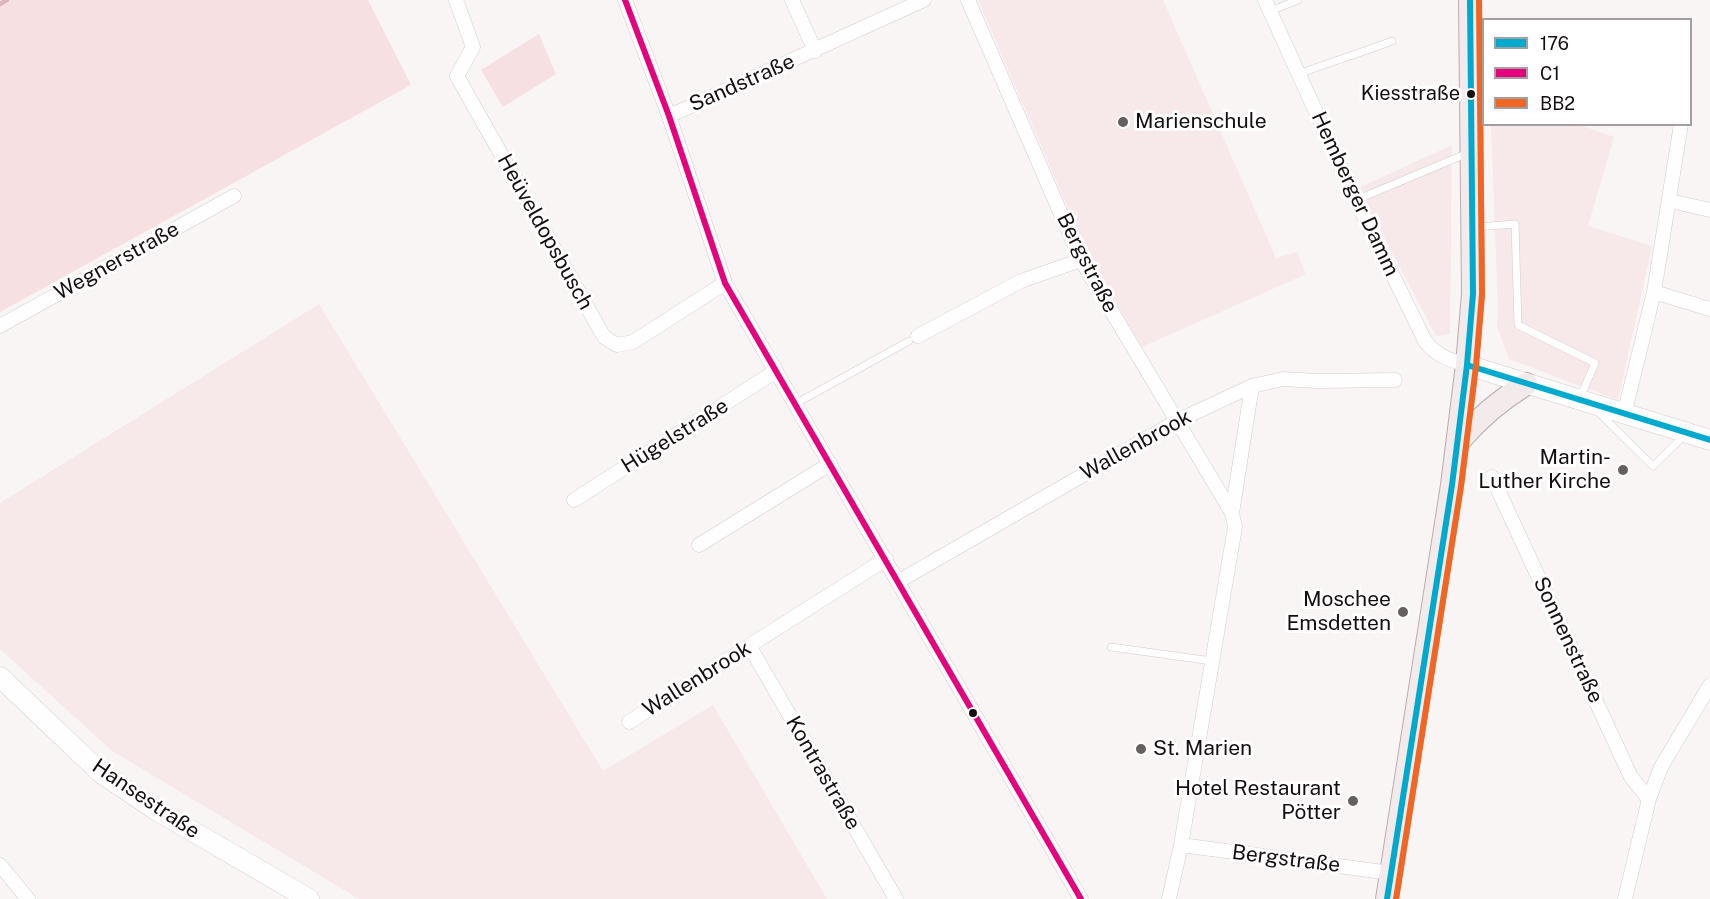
<!DOCTYPE html>
<meta charset="utf-8">
<style>
body{margin:0}
#map{position:relative;width:1710px;height:899px;overflow:hidden;background:#faf5f5;font-family:"Public Sans",sans-serif}
canvas{display:block}
.legend{position:absolute;left:1482px;top:18px;width:210px;height:108px;box-sizing:border-box;background:#fff;border:2px solid #a19f9f;margin:0;padding:8px 10px;list-style:none;font-size:18px;color:#150e0f}
.legend li{display:flex;align-items:center;gap:12px;height:30px}
.legend b{width:30px;border:2px solid #a19f9f}
</style>
<div id="map">
<canvas width="1710" height="899"></canvas>
<ul class="legend">
<li><b style="height:8px;background:#00a9ce"></b>176</li>
<li><b style="height:8px;background:#e5007d"></b>C1</li>
<li><b style="height:8px;background:#f26522"></b>BB2</li>
</ul>
</div>
<script>
const ctx = document.querySelector('canvas').getContext('2d');
ctx.lineJoin = 'round';
function paint(path, color) { ctx.fillStyle = color; ctx.fill(path, 'evenodd'); }
function stroke(path, color, width, dash) { ctx.strokeStyle = color; ctx.lineWidth = width; ctx.lineCap = dash ? 'butt' : 'round'; ctx.setLineDash(dash || []); ctx.stroke(path); }
function drawText(font, color, halo, rows, align = 'center') {
  ctx.font = font + ' "Public Sans",sans-serif'; ctx.lineWidth = 6; ctx.setLineDash([]); ctx.textBaseline = 'middle'; ctx.strokeStyle = halo; ctx.fillStyle = color; for (const [text, x, y, turn = 0] of rows) {
    ctx.save(); ctx.translate(x, y); ctx.rotate((+turn || 0) * Math.PI / 180); ctx.textAlign = isNaN(turn) ? turn : align; if (halo) ctx.strokeText(text, 0, 0); ctx.fillText(text, 0, 0); ctx.restore();
  }
}
const built = new Path2D(`
 M978,0h185l113,258 21,-6 9,22 -164,73 -40,-67 -19,-37z
 M1491,125h89l34,12 -26,89 64,20 -34,154 -109,-41 -12,-33 1,-17z
 M1452,145l-2,189 -14,2 -78,-148z
 M319,304l284,467 110,-66 114,194h-468l-247,-148 -112,-102v-146z`);
const green = new Path2D(`
 M0,0h368l43,85 -411,227z
 M539,34l17,40 -53,33 -22,-37z`);
const stream = new Path2D(`
 M0,4l7,-4`);
const lane = new Path2D(`
 M1270,11l28,-11
 M1299,74c31,-12 62,-21 93,-33
 M1356,200l112,-47
 M1476,227l39,-3 3,101 77,38 -15,35
 M795,404l114,-63
 M1597,411l56,55 33,-32
 M1111,647l101,14`);
const street = new Path2D(`
 M456,0l17,47 -16,29 147,261 13,8 16,-3 92,-59
 M625,0l44,116 56,167 356,616
 M792,0l23,51
 M968,0l113,260 151,253 3,14 -54,318 -12,54
 M1265,0l91,200 69,141c11,15 25,19 42,24
 M669,116l255,-116
 M1670,201l40,9
 M1654,292l56,17
 M0,326l234,-130
 M918,336l103,-55 60,-21
 M1624,415l30,-123 27,-168
 M1492,477l139,300 18,22
 M574,500l202,-129
 M1232,513l20,-127
 M699,545l131,-81
 M899,581l278,-160 75,-35 31,-7 34,2 78,-1
 M750,647l146,252
 M629,722l257,-163
 M1181,845l210,28
 M0,865l28,34
 M1625,899l24,-100 12,-32 49,-82`);
const secondary = new Path2D(`
 M1467,365l243,75
 M0,677l101,96 55,37 153,89`);
const primary = new Path2D(`
 M1459,441c20,-23 41,-41 67,-57
 M1387,899l65,-414 15,-120 6,-71 -3,-294`);
const bus1 = new Path2D(`
 M1467,365l243,75
 M1387,899l65,-414 15,-120 6,-71 -3,-294`);
const bus2 = new Path2D(`
 M625,0l44,116 56,167 356,616`);
const bus3 = new Path2D(`
 M1396,899l65,-413 15,-120 6,-72 -3,-294`);
const markers = [
 [1471,94,5,"#150e0f"],
 [1123,122,6,"#655f60"],
 [1623,470,6,"#655f60"],
 [1403,612,6,"#655f60"],
 [973,713,5,"#150e0f"],
 [1141,749,6,"#655f60"],
 [1353,801,6,"#655f60"]
];
const busNames = [
 ["Kiesstraße",1460,94]
];
const streetNames = [
 ["Sandstraße",742,83,-24],
 ["Hemberger Damm",1355,194,65],
 ["Heüveldopsbusch",545,232,61],
 ["Wegnerstraße",117,261,-29],
 ["Bergstraße",1087,263,63],
 ["Hügelstraße",675,436,-32],
 ["Wallenbrook",1136,445,-29],
 ["Sonnenstraße",1568,640,65],
 ["Wallenbrook",697,679,-32],
 ["Kontrastraße",823,773,60],
 ["Hansestraße",146,799,34],
 ["Bergstraße",1286,859,7]
];
const poiNames = [
 ["Marienschule",1135,122,"left"],
 ["Martin-",1611,458],
 ["Luther Kirche",1611,482],
 ["Moschee",1391,600],
 ["Emsdetten",1391,624],
 ["St. Marien",1153,749,"left"],
 ["Hotel Restaurant",1341,789],
 ["Pötter",1341,813]
];
paint(built, '#f7e8e9');
paint(green, '#f6e0e1');
stroke(stream, '#dcb6ba', 4.5);
stroke(lane, '#d2cccc', 8);
stroke(street, '#d2cccc', 15);
stroke(secondary, '#d2cccc', 21);
stroke(primary, '#baabad', 24);
stroke(lane, '#fefefe', 7);
stroke(street, '#fefefe', 14);
stroke(secondary, '#fefefe', 20);
stroke(primary, '#f2eaeb', 22);
stroke(bus1, '#00a9ce', 6);
stroke(bus2, '#e5007d', 6);
stroke(bus3, '#f26522', 6);
for (const [x, y, r, color] of markers) { const dot = new Path2D(); dot.arc(x, y, r, 0, 2 * Math.PI); ctx.fillStyle = color; ctx.fill(dot); stroke(dot, '#fff', 2); }
drawText('20px', '#150e0f', '#fff', busNames, 'right');
drawText('21px', '#150e0f', '#fff', streetNames);
drawText('21px', '#150e0f', '#fff', poiNames, 'right');
</script>
